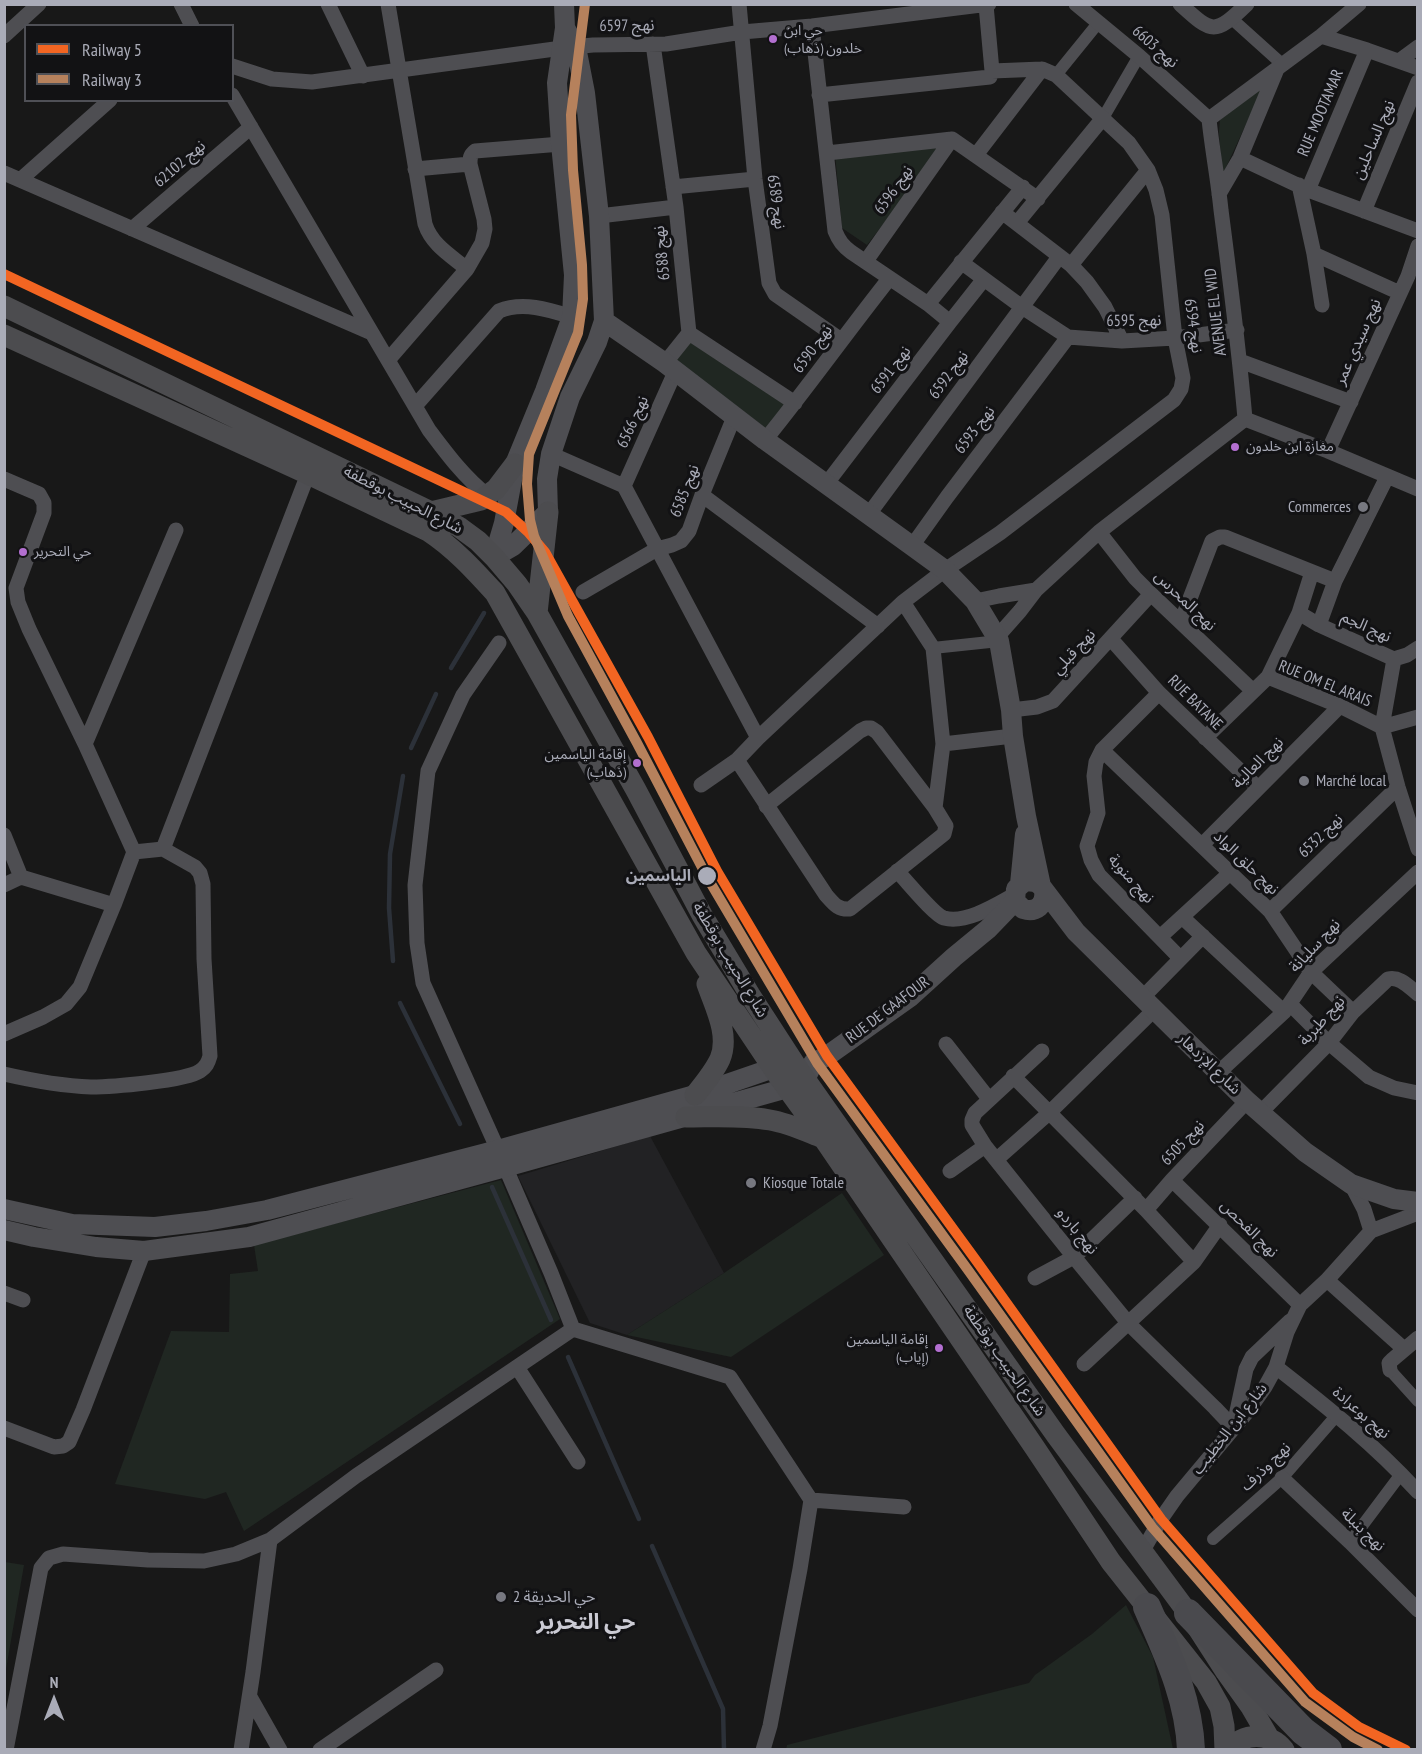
<!DOCTYPE html>
<meta charset="utf-8">
<style>
body{margin:0}
#map{position:relative;width:1422px;height:1754px;overflow:hidden;background:#181818;font-family:"PT Sans Narrow",sans-serif}
canvas{display:block}
.frame{position:absolute;inset:0;border:6px solid #aaacb8;pointer-events:none}
.legend{position:absolute;left:24px;top:24px;width:210px;height:78px;box-sizing:border-box;background:#121214;border:2px solid #4f5056;margin:0;padding:8px 10px;list-style:none;font-size:18px;color:#aaacb8}
.legend li{display:flex;align-items:center;gap:12px;height:30px}
.legend b{width:30px;border:2px solid #4f5056}
.north{position:absolute;left:24px;top:1670px;width:60px;height:60px;-webkit-text-stroke:4px #121214;paint-order:stroke;rotate:0deg;font-size:16px;font-weight:700;line-height:24px;text-align:center;color:#aaacb8}
.north::after{content:'';display:block;margin:auto;width:21px;height:27px;background:#aaacb8;clip-path:polygon(50% 0,100% 100%,50% 72%,0 100%)}
</style>
<div id="map">
<canvas width="1422" height="1754"></canvas>
<div class="frame"></div>
<ul class="legend">
<li><b style="height:8px;background:#f26522"></b>Railway 5</li>
<li><b style="height:8px;background:#b6815c"></b>Railway 3</li>
</ul>
<div class="north">N</div>
</div>
<script>
const ctx = document.querySelector('canvas').getContext('2d');
ctx.lineJoin = 'round';
function paint(path, color) { ctx.fillStyle = color; ctx.fill(path, 'evenodd'); }
function stroke(path, color, width, dash) { ctx.strokeStyle = color; ctx.lineWidth = width; ctx.lineCap = dash ? 'butt' : 'round'; ctx.setLineDash(dash || []); ctx.stroke(path); }
function drawText(font, color, halo, rows, align = 'center') {
  ctx.font = font + ' "PT Sans Narrow","Noto Sans Arabic",sans-serif'; ctx.lineWidth = 6; ctx.setLineDash([]); ctx.textBaseline = 'middle'; ctx.strokeStyle = halo; ctx.fillStyle = color; for (const [text, x, y, turn = 0] of rows) {
    ctx.save(); ctx.translate(x, y); ctx.rotate((+turn || 0) * Math.PI / 180); ctx.textAlign = isNaN(turn) ? turn : align; if (halo) ctx.strokeText(text, 0, 0); ctx.fillText(text, 0, 0); ctx.restore();
  }
}
const built = new Path2D(`
 M650,1136l74,137 -97,62 -37,-12 -72,-147z`);
const green = new Path2D(`
 M1266,81l-44,95 -3,-44 1,-12z
 M947,142l-80,103 -25,-17 -7,-74z
 M690,327l99,71 -22,31 -98,-74z
 M501,1180l59,139 -316,212 -18,-39 -21,7 -90,-15 56,-153 58,1 1,-58 28,-3 -4,-26z
 M842,1193l42,62 -153,102 -104,-22 97,-62z
 M5,1562l19,3 -19,110 -1,-113z
 M1126,1605l27,52 20,92 -387,1 1,-5 242,-62 6,-8 57,-41z`);
const stream = new Path2D(`
 M451,668l33,-55
 M411,748l25,-54
 M393,961l-4,-53 1,-54 13,-78
 M400,1003l60,121
 M492,1187l59,133
 M568,1357l71,162
 M652,1546l71,163 1,41`);
const pedestrian = new Path2D(`
 M1232,19l50,45
 M1056,75l43,-53
 M1103,118l36,-62
 M933,648l66,-7
 M1390,1370l28,31
 M1213,1539l69,-61 55,-63
 M1350,1542l51,-68`);
const minor = new Path2D(`
 M181,4l11,22
 M328,4l35,72
 M388,4l37,220c7,21 25,31 42,45
 M739,4l16,175 14,104 6,11 66,46
 M1076,4l63,52 70,63
 M1180,4c32,29 34,32 67,0
 M812,26l23,205c4,10 8,15 16,21l77,52 22,18
 M4,36l35,-32
 M1321,36l46,14 51,18
 M653,44l23,163 13,126
 M1399,61l19,-14
 M232,66l40,13 40,3 250,-34 31,-3 73,-1 76,-12 70,-6 177,-22
 M232,95l197,335c18,24 35,47 59,66
 M819,95l171,-18 2,-6 -6,-66
 M827,153l125,-14 86,60
 M976,155l66,-86
 M1240,158l68,32 110,41
 M415,169l55,-5
 M4,173l368,160
 M20,180l90,-80
 M1299,185l15,69 8,51
 M673,187l82,-8
 M1308,190l59,-140
 M1219,194l21,-36 37,-89
 M1364,211l54,-129
 M1002,212l69,53 16,17 18,25 17,34
 M599,216l77,-9
 M1017,223l86,-105
 M132,229l119,-102
 M1314,254l86,39
 M866,261l86,-122
 M961,262l61,45 46,30 54,4 53,-3 62,-8
 M1071,265l77,-95
 M928,304l95,-117
 M689,333l106,70
 M389,359l78,-90 15,-26 3,-14 -1,-10 -14,-55c0,-6 0,-9 5,-13l86,-7
 M1240,361l111,41
 M665,363l24,-30
 M415,406l84,-95c24,-10 51,-1 73,6
 M1245,419l83,32 90,38
 M765,440c43,-53 82,-108 124,-161
 M1328,451l80,-175 10,-30
 M551,454l73,32 134,252
 M4,479l35,15 5,9v10l-28,75 2,14 11,27 56,115 49,108 -20,53 -34,82 -14,17 -23,13 -39,17
 M827,483l123,-161 34,-43
 M624,486l51,-114
 M702,495l176,131
 M869,514l190,-257
 M1099,532l36,46 16,16 102,97
 M912,546l35,-49 121,-160
 M583,592l74,-43 15,-4 9,-4 8,-10 13,-36 32,-78
 M975,601l24,-5 37,-6
 M903,602l30,46 10,96 -8,64
 M1299,613l20,12 75,34 13,-4 11,-7
 M1181,622l31,-81 8,-4h5l110,44
 M1319,625l16,-44 52,-104
 M997,637l23,-26 16,-21 63,-58 146,-113c-6,-70 -15,-140 -24,-209 -3,-31 -9,-61 -12,-91l112,-83 38,-32
 M1111,639l48,54 99,95
 M499,643l-36,52 -35,76 -13,114 2,58 6,40 75,167 53,123 22,56
 M1394,659l-12,68 16,60 20,62
 M1268,677l31,-64 13,-41
 M1159,693l-57,57 -6,12 -2,14 4,37 -11,33 4,14 8,15 81,83
 M1011,710l26,-3 16,-6 98,-107
 M1205,738l63,-61 72,29 42,21 36,-10
 M85,744l91,-214
 M943,744l70,-8
 M1102,750l168,161 41,61 42,40
 M737,760l89,135c8,9 12,15 24,14l94,-75 2,-8 -11,-18 -58,-76 -6,-4h-5l-6,3 -94,75
 M701,785l36,-25 21,-22 145,-136 42,-32 55,-37 174,-133 7,-11 2,-11 -8,-40 -13,-123 -6,-25 -8,-20 -19,-27 -73,-68 -14,-6 -50,2
 M4,835l17,42
 M1202,845l138,-139
 M163,849l145,-375
 M897,871c9,9 37,44 47,47 22,6 52,-13 70,-23
 M4,885l17,-8 93,28
 M1270,911l128,-124
 M1182,917l102,95
 M1160,937l71,-65
 M1142,998l61,-62
 M1290,1004l39,39 40,34 25,11 24,5
 M946,1044l43,55
 M1042,1051l-67,62 -3,7v5l13,21 89,111 55,67 86,84 19,20
 M1218,1073l66,-61 27,-40 107,-100
 M4,1074c26,6 61,12 87,13 20,0 94,-6 109,-16 6,-4 8,-8 10,-15l-6,-97 -1,-75 -3,-11 -5,-6 -32,-18 -29,3
 M1013,1076l133,134 48,52
 M1260,1113l69,-70 24,-31 35,-33c12,-3 21,8 30,15
 M997,1159l52,-46 105,-103
 M950,1171l35,-25
 M1172,1180l128,125
 M1351,1184l13,25 7,22
 M1146,1210l26,-30 75,-79
 M1035,1278l39,-21 61,-59
 M1327,1280l77,69
 M4,1293l19,7
 M573,1329l157,48 81,123 -11,69 -30,157 -7,24
 M1084,1364l110,-102 26,-37
 M517,1367l61,95
 M1276,1367c50,39 99,78 142,125
 M1390,1370l-1,-7 3,-3 26,-22
 M1234,1425l12,-56 6,-12 38,-36
 M4,1428l50,19 9,-1 6,-4 14,-32 61,-159
 M1282,1478l68,64 68,68
 M811,1500l93,7
 M1142,1552l19,-33 16,-23 71,-85 17,-24 11,-20 11,-35 13,-27 27,-25 44,-49 47,-18
 M250,1697l30,53
 M6,1750l35,-182 8,-10 14,-4 85,6 56,1 32,-7 34,-14 86,-64 217,-147
 M241,1750l12,-78 17,-132
 M320,1750l116,-80`);
const tertiary = new Path2D(`
 M604,321l61,42 100,77 147,106 33,24 30,31 24,40 12,69 2,26 13,80 15,70
 M494,557l19,-11 35,-34 -1,-33 4,-25 19,-57 27,-55 7,-21 -5,-105 -14,-123 -9,-46 -11,-19
 M494,557l10,-34 11,-59 30,-73 27,-74 2,-42 -13,-131 -4,-61 8,-55 -1,-24
 M1020,884l5,-50
 M1044,891c2,14 -8,22 -21,18l-8,-8 1,-12 9,-8 11,1 5,4 35,46 171,169 58,51 46,32 43,15 24,3
 M813,1063l14,-7 83,-59 44,-40 34,-28 27,-28
 M4,1209l68,15 83,3 51,-6 61,-11 231,-60 197,-55 93,-32
 M4,1230l30,7 62,10 48,4 105,-14 256,-70 282,-79 18,-8 8,-17`);
const secondary = new Path2D(`
 M4,306l427,206 28,15 19,14 16,16 23,27 20,29 99,177 66,125 48,80 48,74 258,366 132,178 38,59 25,35 18,31
 M4,335l304,139 120,57c26,17 46,39 67,62l201,360 83,124 45,62 211,309 76,114 95,120 14,25 4,19 1,24
 M431,512l50,-12 15,-11 19,-25
 M537,613l11,-101
 M695,1095c9,-11 19,-23 25,-36 10,-24 -5,-52 -13,-75
 M686,1117c28,0 56,-2 84,3 18,3 35,11 53,18
 M1229,1750c14,-18 41,-18 55,0`);
const motorway = new Path2D(`
 M1147,1607c20,46 42,91 44,143
 M1188,1613l115,118 25,19`);
const rail1 = new Path2D(`
 M4,274l502,238 22,20 17,20 103,185 69,134 110,185 151,207 183,256 152,174 46,34 47,23`);
const rail2 = new Path2D(`
 M585,4l-14,111 2,55 9,95 1,34 -5,34 -49,121 -2,30 3,36 4,16 34,80 69,127 70,134 110,186 151,207 184,257 153,175 48,35 25,13`);
const markers = [
 [773,39,5,"#b36fd0"],
 [1235,447,5,"#b36fd0"],
 [1363,507,6,"#777880"],
 [23,552,5,"#b36fd0"],
 [637,763,5,"#b36fd0"],
 [1304,781,6,"#777880"],
 [707,876,10,"#aaacb8"],
 [751,1183,6,"#777880"],
 [939,1348,5,"#b36fd0"],
 [501,1597,6,"#777880"]
];
const busNames = [
 ["حي ابن",784,31],
 ["خلدون (ذهاب)",784,49],
 ["مغازة ابن خلدون",1246,447],
 ["حي التحرير",34,552],
 ["إقامة الياسمين",626,755,"right"],
 ["(ذهاب)",626,773,"right"],
 ["إقامة الياسمين",928,1340,"right"],
 ["(إياب)",928,1358,"right"]
];
const streetNames = [
 ["نهج 6597",627,26,-1],
 ["نهج 6603",1155,47,41],
 ["RUE MOOTAMAR",1321,113,-67],
 ["نهج الساحلين",1374,140,-67],
 ["نهج 62102",180,164,-41],
 ["نهج 6596",894,190,-55],
 ["نهج 6589",776,202,82],
 ["نهج 6588",662,253,-96],
 ["AVENUE EL WID",1216,312,-97],
 ["نهج 6595",1134,321,-1],
 ["نهج 6594",1193,326,82],
 ["نهج سيدي عمر",1358,342,-66],
 ["نهج 6590",813,349,-54],
 ["نهج 6591",891,370,-53],
 ["نهج 6592",949,375,-54],
 ["نهج 6566",633,422,-66],
 ["نهج 6593",975,430,-53],
 ["نهج 6585",685,491,-69],
 ["شارع الحبيب بوقطفة",403,500,27],
 ["نهج المحرس",1185,601,44],
 ["نهج الجم",1366,627,25],
 ["نهج قبلي",1074,652,-47],
 ["RUE OM EL ARAIS",1325,684,22],
 ["RUE BATANE",1195,703,45],
 ["نهج العالية",1258,763,-45],
 ["نهج 6532",1321,836,-44],
 ["نهج حلق الواد",1246,863,44],
 ["نهج منوبة",1131,879,48],
 ["نهج سليانة",1315,946,-47],
 ["شارع الحبيب بوقطفة",730,960,59],
 ["RUE DE GAAFOUR",888,1010,-37],
 ["نهج طبربة",1322,1021,-48],
 ["شارع الإزدهار",1209,1064,44],
 ["نهج 6505",1183,1143,-47],
 ["نهج الفحص",1249,1229,45],
 ["نهج باردو",1077,1231,51],
 ["شارع الحبيب بوقطفة",1004,1361,55],
 ["نهج بوعرادة",1361,1413,41],
 ["شارع ابن الخطيب",1230,1429,-52],
 ["نهج وذرف",1266,1467,-44],
 ["نهج بنبلة",1363,1530,44]
];
const poiNames = [
 ["Commerces",1351,507,"right"],
 ["Marché local",1316,781],
 ["Kiosque Totale",763,1183],
 ["حي الحديقة 2",513,1597]
];
const stopNames = [
 ["الياسمين",691,876]
];
const districtNames = [
 ["حي التحرير",586,1623]
];
paint(built, '#222224');
paint(green, '#202722');
stroke(stream, '#2c3139', 4.5);
stroke(pedestrian, '#4e4e52', 12);
stroke(minor, '#4e4e52', 15);
stroke(tertiary, '#4e4e52', 20);
stroke(secondary, '#4c4c4f', 21);
stroke(motorway, '#4a4a4e', 28);
stroke(rail1, '#f26522', 10);
stroke(rail2, '#b6815c', 10);
for (const [x, y, r, color] of markers) { const dot = new Path2D(); dot.arc(x, y, r, 0, 2 * Math.PI); ctx.fillStyle = color; ctx.fill(dot); stroke(dot, '#121214', 2); }
drawText('14px', '#aaacb8', '#121214', busNames, 'left');
drawText('16px', '#aaacb8', '#121214', streetNames);
drawText('16px', '#aaacb8', '#121214', poiNames, 'left');
drawText('bold 16px', '#aaacb8', '#121214', stopNames, 'right');
drawText('bold 22px', '#cbcbd4', '#121214', districtNames);
</script>
